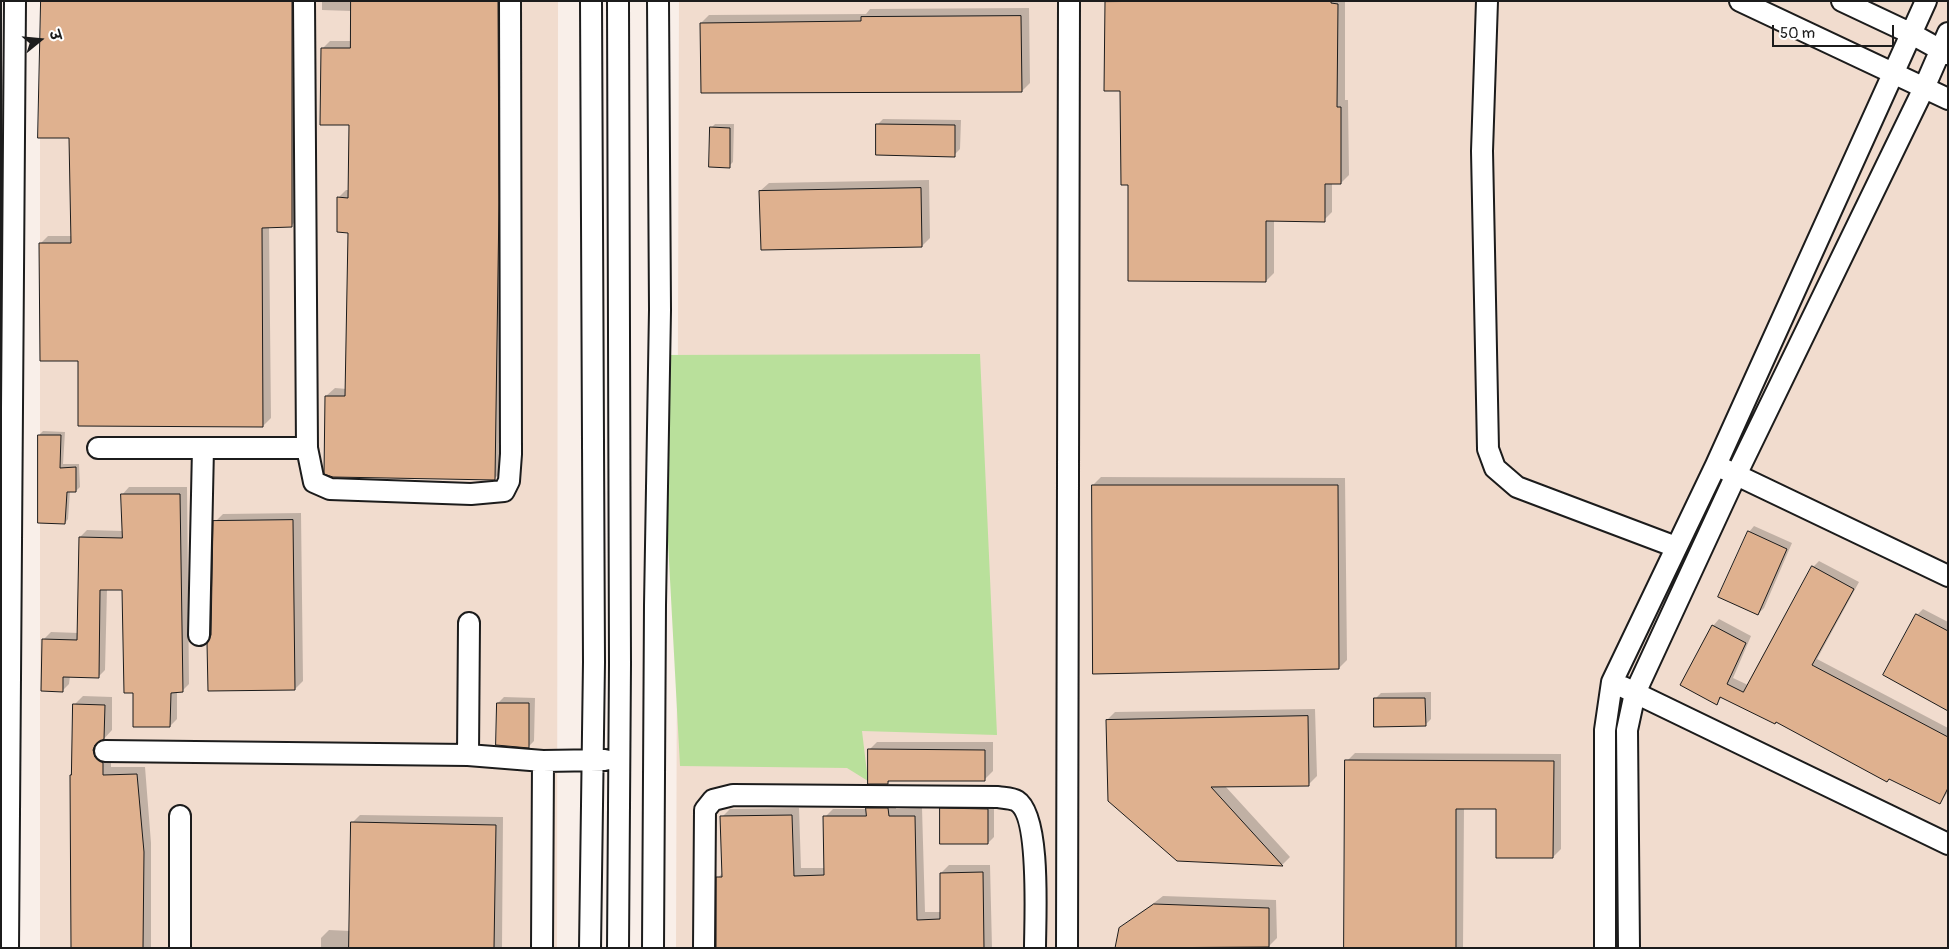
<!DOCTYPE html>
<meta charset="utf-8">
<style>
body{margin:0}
#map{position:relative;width:1949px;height:949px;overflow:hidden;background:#f9efe9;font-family:Pangolin,"Playpen Sans Deva",sans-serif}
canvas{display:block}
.frame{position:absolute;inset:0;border:2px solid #1c1c1c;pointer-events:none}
.north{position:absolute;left:15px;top:15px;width:50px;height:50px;-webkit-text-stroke:4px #fff;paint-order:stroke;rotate:73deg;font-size:14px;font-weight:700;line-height:20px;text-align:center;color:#1c1c1c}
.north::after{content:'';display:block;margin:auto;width:18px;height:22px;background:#1c1c1c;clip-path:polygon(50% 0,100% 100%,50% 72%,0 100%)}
.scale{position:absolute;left:1772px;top:25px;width:122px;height:22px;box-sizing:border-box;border:2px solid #1c1c1c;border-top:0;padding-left:6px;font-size:15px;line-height:18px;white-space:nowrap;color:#1c1c1c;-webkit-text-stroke:4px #fff;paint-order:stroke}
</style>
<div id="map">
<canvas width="1949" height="949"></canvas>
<div class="frame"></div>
<div class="north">उ</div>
<div class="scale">50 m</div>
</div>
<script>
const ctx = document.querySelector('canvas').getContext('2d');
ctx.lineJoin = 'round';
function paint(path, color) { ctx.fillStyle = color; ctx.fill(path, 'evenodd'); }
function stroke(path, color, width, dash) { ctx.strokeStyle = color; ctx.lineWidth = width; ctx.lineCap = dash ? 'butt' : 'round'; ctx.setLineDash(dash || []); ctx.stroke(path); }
const built = new Path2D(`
 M40,1h518l-1,947h-517z
 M679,1h1269v947h-1272z`);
const green = new Path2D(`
 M980,354l17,381 -135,-4 6,50 -21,-13 -167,-2 -22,-411z`);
const shadow = new Path2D(`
 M41,1h258v217l-8,8h-22l2,192 -8,8 -183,-66 -40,-116 8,-8h24l-2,-99z
 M322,1h184l-4,470 -8,8 -168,-83 9,-8 12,1 2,-158 -11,-33 8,-8h3l1,-66 -28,-75 8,-8h21l1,-30 -30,-1z
 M1107,1h238v99h3l1,75 -8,8h-9v29l-8,8h-50v53l-8,8 -137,-97 -8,-94z
 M1029,8l1,75 -8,8 -321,-68 8,-8 157,-1 4,-5z
 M1,27l4,131 -4,3z
 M883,119l78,1 -1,29 -6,6 -77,-30z
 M715,124h19l-1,38 -4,4 -18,-38z
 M929,180l1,58 -8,8 -162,-55 9,-8z
 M43,431l22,1 -2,32h16l1,23 -4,4h-6l-2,28 -3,4 -26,-88z
 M1101,477l244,1 2,182 -8,8 -246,-183z
 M129,487h58l2,197 -7,7h-5v28l-7,7 -36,-34 -10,-103h-17l-2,81 -7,7 -28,-1 -1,8 -7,7 -19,-51 8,-8 28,1 1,-96 7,-7 36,1 -1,-36z
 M301,513l2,168 -8,8 -83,-53 3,-114 8,-8z
 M1754,526l38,17 -28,65 -6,6 -9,-82z
 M1819,561l40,21 -42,77 131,69v64l-8,11 -163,-83 -55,-23 -6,6 -34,-18 31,-59 6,-7 32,17 -18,42 15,7 65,-118z
 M1923,609l25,13v87l-31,-94z
 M1431,692v27l-6,6 -50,-26 6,-6z
 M83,696l29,1v33l-11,12 2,7 8,6v12h34l6,76v105h-79l3,-244z
 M504,697l31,1 -1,43 -6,6 -30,-44z
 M1315,709l2,67 -8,8 -84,2 65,71 -7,7 -106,-4 -70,-140 8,-8z
 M877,742h116v29l-8,8h-94l-3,4 -19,-33z
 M1355,753l206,1v95l-8,8 -56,-49h-33l-1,140h-117l1,-187z
 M875,800l21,1v8l26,-1 3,104h16v-39l8,-8h41l2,83h-276l2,-70 5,-6 -1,-55 8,-8 69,-1 2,60h25l-1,-51 8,-8h34z
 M947,803h47v34l-6,6 -47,-34z
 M360,815l143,2 -1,131h-181v-10l8,-8 22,1 1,-108z
 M1163,896l113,4 1,38 -8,8 -149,-17z`);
const building = new Path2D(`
 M41,1h251v226l-30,1 1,199 -185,-1v-65h-38l-1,-118h32l-2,-105h-31z
 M351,1h147l1,202 -4,277 -162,-3 -9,-3 1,-78h20l3,-163 -11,-1v-35l11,1 1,-73h-29l1,-77h29z
 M1213,1h118v2l7,1 -1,103h4v77h-16v38l-59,-1v61l-138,-1v-96h-7l-1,-94h-16l1,-89z
 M1021,16l1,76 -321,1 -1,-70 161,-2v-4z
 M876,124l79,1v32l-79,-2z
 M710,127l20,1v40l-21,-1z
 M921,188l1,59 -161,3 -2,-59z
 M38,435h23l-1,33 16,-1v25h-9l-2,32 -27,-1z
 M1092,485h246l1,184 -246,5z
 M121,494h59l3,198 -12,1 -1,34h-37v-34h-9l-2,-103h-22l-1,88 -36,-1v15l-22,-1 1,-52 35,1 2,-103 43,1z
 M293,520l2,170 -87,1 -1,-48 4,-8 2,-114z
 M1748,531l39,18 -29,66 -40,-18z
 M1812,566l42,23 -42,76 136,72v51l-8,16 -51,-25 -2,3 -111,-60 -1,2 -55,-27 -3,8 -37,-20 32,-60 34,18 -19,41 16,8z
 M1916,614l32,17v80l-65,-36z
 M1374,698h51l1,28 -52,1z
 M497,703h32v45l-33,-3z
 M73,704l32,1 -1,34 -9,6 -2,5 2,7 8,6v12l34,-1 7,78 -1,96h-72l-1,-173h1z
 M1308,716l1,70 -98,1 72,79 -106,-5 -69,-60 -2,-81z
 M868,749l117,1v31h-97v3h-20z
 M1345,760l209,1 -1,97h-57v-49h-40v139h-112z
 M866,808h22l1,8h26l2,104 23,-1v-46l43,-1 1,76h-268v-71h6l-2,-61 72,-1 2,61 30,-1 -1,-59h43z
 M940,808l48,1v35h-48z
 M351,822l145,3 -2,123h-145z
 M1154,904l115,4v39l-154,1 4,-20z`);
const minor = new Path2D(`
 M304,1l3,447 7,34 16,7 141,5 33,-3 5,-10 2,-27 -1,-453
 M1487,1l-5,150 6,298 7,19 22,19 159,60
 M1740,1l208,98
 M1842,1l68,32 38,21
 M98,448h209
 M1724,469l224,107
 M199,635l4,-187
 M1623,687l325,157
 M105,751l363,4 75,6 62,-1
 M468,755l1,-132
 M8,948l7,-947
 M180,948v-132
 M542,948l1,-187
 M590,948l4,-286 -3,-661
 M618,948l2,-284 -2,-663
 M653,948l2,-343 5,-295 -2,-309
 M704,948l1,-138 8,-10 20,-5 265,2c5,1 14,1 19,4 24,15 18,119 18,147
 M1067,948l2,-947
 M1605,948v-218l7,-48 104,-217 210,-464
 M1629,948l-2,-218 8,-37 101,-218 188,-387 24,-55`);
paint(built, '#f1dcce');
paint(green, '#b9e09b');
paint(shadow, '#0003');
paint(building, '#dfb18f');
stroke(building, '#1c1c1c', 1);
stroke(minor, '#1c1c1c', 24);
stroke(minor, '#fff', 20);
</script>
